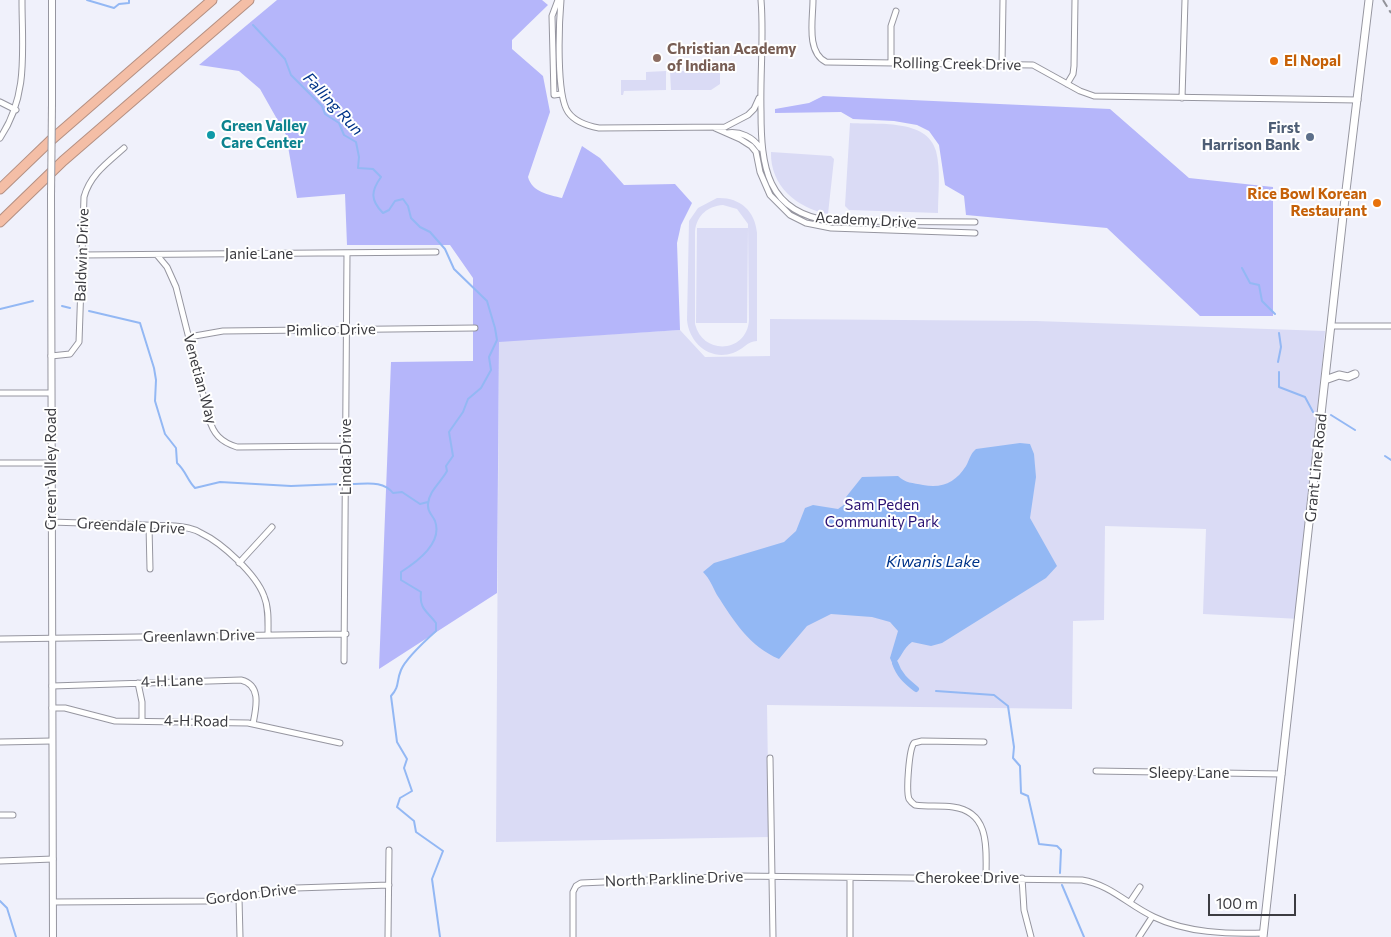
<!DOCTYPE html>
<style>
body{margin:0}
#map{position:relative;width:1391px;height:937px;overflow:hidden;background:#f0f1fb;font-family:Commissioner,sans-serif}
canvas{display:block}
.scale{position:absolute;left:1208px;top:894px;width:88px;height:22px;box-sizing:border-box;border:2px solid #3c3c41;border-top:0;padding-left:6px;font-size:15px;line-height:18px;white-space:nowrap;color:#3c3c41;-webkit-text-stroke:4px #fff;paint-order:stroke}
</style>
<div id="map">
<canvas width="1391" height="937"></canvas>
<div class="scale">100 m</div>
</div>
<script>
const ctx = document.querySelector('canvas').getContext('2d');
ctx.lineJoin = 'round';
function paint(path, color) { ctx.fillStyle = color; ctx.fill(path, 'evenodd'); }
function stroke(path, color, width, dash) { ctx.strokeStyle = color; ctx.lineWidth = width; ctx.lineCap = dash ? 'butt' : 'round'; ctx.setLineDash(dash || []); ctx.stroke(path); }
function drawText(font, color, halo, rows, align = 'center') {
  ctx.font = font + ' Commissioner,sans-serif'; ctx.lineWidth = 4; ctx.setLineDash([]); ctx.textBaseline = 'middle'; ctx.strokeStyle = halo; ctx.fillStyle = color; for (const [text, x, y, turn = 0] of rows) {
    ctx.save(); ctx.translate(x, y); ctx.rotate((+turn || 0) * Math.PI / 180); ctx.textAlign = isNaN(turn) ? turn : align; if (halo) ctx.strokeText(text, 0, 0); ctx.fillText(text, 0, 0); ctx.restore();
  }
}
const green = new Path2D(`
 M666,71v19l-42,1 -1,4h-2v-15h25v-8z
 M670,71h50v13l-9,6h-40z
 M850,123c26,2 77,-5 86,28 5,19 2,43 2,62l-89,-3 -4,-4z
 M771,152l60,4 3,3 -6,55c-31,-6 -58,-28 -57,-62z
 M717,198c22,-1 38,12 40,35v108c-10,0 -14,9 -24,12 -23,8 -44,-10 -46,-33l2,-99 9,-13zM723,205l14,4 11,15 1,96c-2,33 -46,36 -54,4v-93c2,-16 13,-25 28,-26z
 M697,228h51l-1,95h-51z
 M770,319l266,2 289,10 -25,288 -97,-5 3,-85 -101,-3 -1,94 -31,1 -1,88 -305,-4 2,132 -273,5 3,-501 181,-11 25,27 65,-1z`);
const forest = new Path2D(`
 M277,0h265l6,5 -36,35v9l31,27 7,36 -22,65c4,15 21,18 34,21l20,-52 18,12 24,27 51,-1 17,19 -11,22 -4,18 3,87 -181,12 -2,251 -118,76 12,-307 82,-1v-83l-23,-33h-103l-2,-51 -48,4 -11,-63 -26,-46 -21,-18 -40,-6z
 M823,96l287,13 79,69 84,9v129h-73l-93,-88 -141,-13 -2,-19 -19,-11 -6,-40 -10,-14 -12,-6 -23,-4 -41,-2 -12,-7 -66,1v-4l34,-6z`);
const water = new Path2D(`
 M1020,443l10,1 4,10 2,23 -6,41 27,48 -11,12 -104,65 -11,3 -19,-4c-9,6 -11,17 -19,23l-3,-7 8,-27 -8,-9 -18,-5 -41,-3 -24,12 -28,33c-30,-13 -45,-38 -62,-64 -5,-9 -7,-16 -14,-23l11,-9 70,-21 12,-11 9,-23 8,-3 25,4 7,-5 1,-7 16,-20 36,-1c7,7 15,7 25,9 19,4 33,-3 43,-19 4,-7 4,-12 10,-17z`);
const stream = new Path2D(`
 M87,0l27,8 5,-4 10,-1v-3
 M253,25l32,34 6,16 31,31 3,8 14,9 5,12 12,7 3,15 -1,11 15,1 8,8c-10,14 -11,23 2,36l6,-3 6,-9 8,-2 5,7 3,12 9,9 10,5 15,17 9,20 33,32 8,27 2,12 -8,17 2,13 -10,18 -13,11 -5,13 -14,20 4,24 -7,10 1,5c-6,11 -18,20 -19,33 -1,8 4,10 7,17 8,22 -18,41 -34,51v8l20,12c-2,17 6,19 15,31v8c-10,9 -30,27 -35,39 -5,12 -1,16 -10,26l6,46 10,17 -3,9 8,23 -12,7 -3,9 17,14 2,11 27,19 -11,28 8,58
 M1242,268l8,15 9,2 3,16 13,13
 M62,306l8,2
 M0,309l33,-8
 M89,311l51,12 14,45 2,12 -1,21 10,33 11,14 1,15c9,8 10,17 18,25l25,-6 71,4 49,-2
 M1278,362l3,-15 -2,-14
 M1279,372v15l26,10 8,15
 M1331,415l24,15
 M1385,456l6,4
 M351,484c15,0 32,-4 42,9l9,-1 18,12 8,-2
 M936,691l58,4 14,11 6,41 -1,11 7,8 1,27 7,3 11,48 18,2 4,4 -1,23
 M1062,885l22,52
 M0,901l7,7 9,29`);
const canal = new Path2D(`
 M895,663c4,12 11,18 21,26`);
const minor = new Path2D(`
 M558,0l-6,16 2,79 7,-1
 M561,0c-2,23 -5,95 7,112 7,10 20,14 31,16l126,-1 23,-12 6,-6 5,-11
 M761,0c3,36 -1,74 0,111 0,55 5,102 70,110l144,1
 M813,0c0,19 -7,52 13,62l207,3 47,26 14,5 264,4
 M891,63v-37l5,-15
 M1002,64l1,-64
 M1067,84l6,-10 1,-8 1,-66
 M1182,98l3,-98
 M0,102l16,8
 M715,128l25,11 11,7 5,6 4,20 10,23 20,20 16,8 25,5 144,5
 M727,133c13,-2 26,4 33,15
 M0,138c29,-43 22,-88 22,-138
 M82,255l354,-3
 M157,255l10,12 9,20 33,131c4,16 12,24 28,29l109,-1
 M1332,326h59
 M189,337l34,-6 252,-3
 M51,356l19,-2 9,-12 5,-145c6,-22 23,-34 40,-49
 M0,393h51
 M0,463h51
 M51,522l124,4c9,1 18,2 26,7 21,10 55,41 63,63 5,12 4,26 4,39
 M149,526l1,43
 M239,563l33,-36
 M0,639l346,-5
 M344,661l3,-408
 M138,683l4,19v18
 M52,686l189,-6c21,5 15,28 12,44
 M52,708h13l50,13 133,2 92,20
 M0,742l52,-1
 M984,742l-62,-1 -8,2c-5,6 -8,48 -5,56 2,3 3,4 6,6 13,2 25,0 38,2 38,5 33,43 33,71
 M770,758l3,179
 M1096,771l186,3
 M0,815h13
 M0,861l53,-2
 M850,878v59
 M1022,878l2,32 7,27
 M239,898l1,39
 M53,902l153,-1 33,-3 57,-10 93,-3
 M1130,902l10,-15
 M388,937l1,-87
 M573,937v-45l3,-6 5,-3 158,-7 343,4c29,5 46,25 72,37 33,16 73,17 110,16
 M1139,937l13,-20`);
const tertiary = new Path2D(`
 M52,104v-104
 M51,196l2,741`);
const secondary = new Path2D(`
 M1325,380l14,-5 9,2 7,-3
 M1263,937l81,-730 25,-207`);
const motorway = new Path2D(`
 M0,189l50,-48 162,-141
 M0,222l63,-61 186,-161`);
const rail = new Path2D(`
 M1383,0l8,13`);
const tertiaryBridge = new Path2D(`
 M51,196l1,-92`);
const markers = [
 [657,58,5,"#8d6e63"],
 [1274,61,5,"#e8710a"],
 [211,135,5,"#0f9aa8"],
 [1310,137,5,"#5c6f8a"],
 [1377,203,5,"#e8710a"]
];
const educationNames = [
 ["Christian Academy",667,49],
 ["of Indiana",667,66]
];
const foodNames = [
 ["El Nopal",1284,61],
 ["Rice Bowl Korean",1367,194,"right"],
 ["Restaurant",1367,211,"right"]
];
const streetNames = [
 ["Rolling Creek Drive",957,64,1],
 ["Academy Drive",866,220,3],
 ["Janie Lane",259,254],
 ["Baldwin Drive",82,255,-88],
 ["Pimlico Drive",331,330,-1],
 ["Venetian Way",200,379,75],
 ["Linda Drive",346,457,-90],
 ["Grant Line Road",1316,468,-84],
 ["Green Valley Road",51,469,-90],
 ["Greendale Drive",131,526,3],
 ["Greenlawn Drive",199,636,-1],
 ["4-H Lane",172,681,-2],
 ["4-H Road",196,721,1],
 ["Sleepy Lane",1189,773],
 ["Cherokee Drive",967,878],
 ["North Parkline Drive",674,879,-2],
 ["Gordon Drive",251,894,-7]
];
const cultureNames = [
 ["Green Valley",221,126],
 ["Care Center",221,143]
];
const serviceNames = [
 ["First",1300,128],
 ["Harrison Bank",1300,145]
];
const parkNames = [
 ["Sam Peden",882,505],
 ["Community Park",882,522]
];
const waterNames = [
 ["Falling Run",333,104,47],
 ["Kiwanis Lake",933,562]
];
paint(green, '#dadbf5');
paint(forest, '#b5b6fa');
paint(water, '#93b8f4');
stroke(stream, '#93b8f4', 2);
stroke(canal, '#93b8f4', 6);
stroke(minor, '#9696a0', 7);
stroke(tertiary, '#9696a0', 8);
stroke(secondary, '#9696a0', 9);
stroke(motorway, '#b49083', 11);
stroke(minor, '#fff', 5);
stroke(tertiary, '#fff', 6);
stroke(secondary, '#fff', 7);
stroke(motorway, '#f4bea6', 9);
stroke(rail, '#92939a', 2, [8, 4]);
stroke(tertiaryBridge, '#9696a0', 8, []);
stroke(tertiaryBridge, '#fff', 6);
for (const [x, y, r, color] of markers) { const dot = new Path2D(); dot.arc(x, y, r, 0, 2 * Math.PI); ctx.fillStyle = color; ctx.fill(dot); stroke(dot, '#fff', 2); }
drawText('bold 15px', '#785e54', '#fff', educationNames, 'left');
drawText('bold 15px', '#c56008', '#fff', foodNames, 'left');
drawText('15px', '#3c3c41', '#fff', streetNames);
drawText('bold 15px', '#0d838f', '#fff', cultureNames, 'left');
drawText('bold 15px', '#4e5e75', '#fff', serviceNames, 'right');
drawText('15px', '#291172', '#fff', parkNames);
drawText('italic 16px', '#003489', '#fff', waterNames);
</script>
